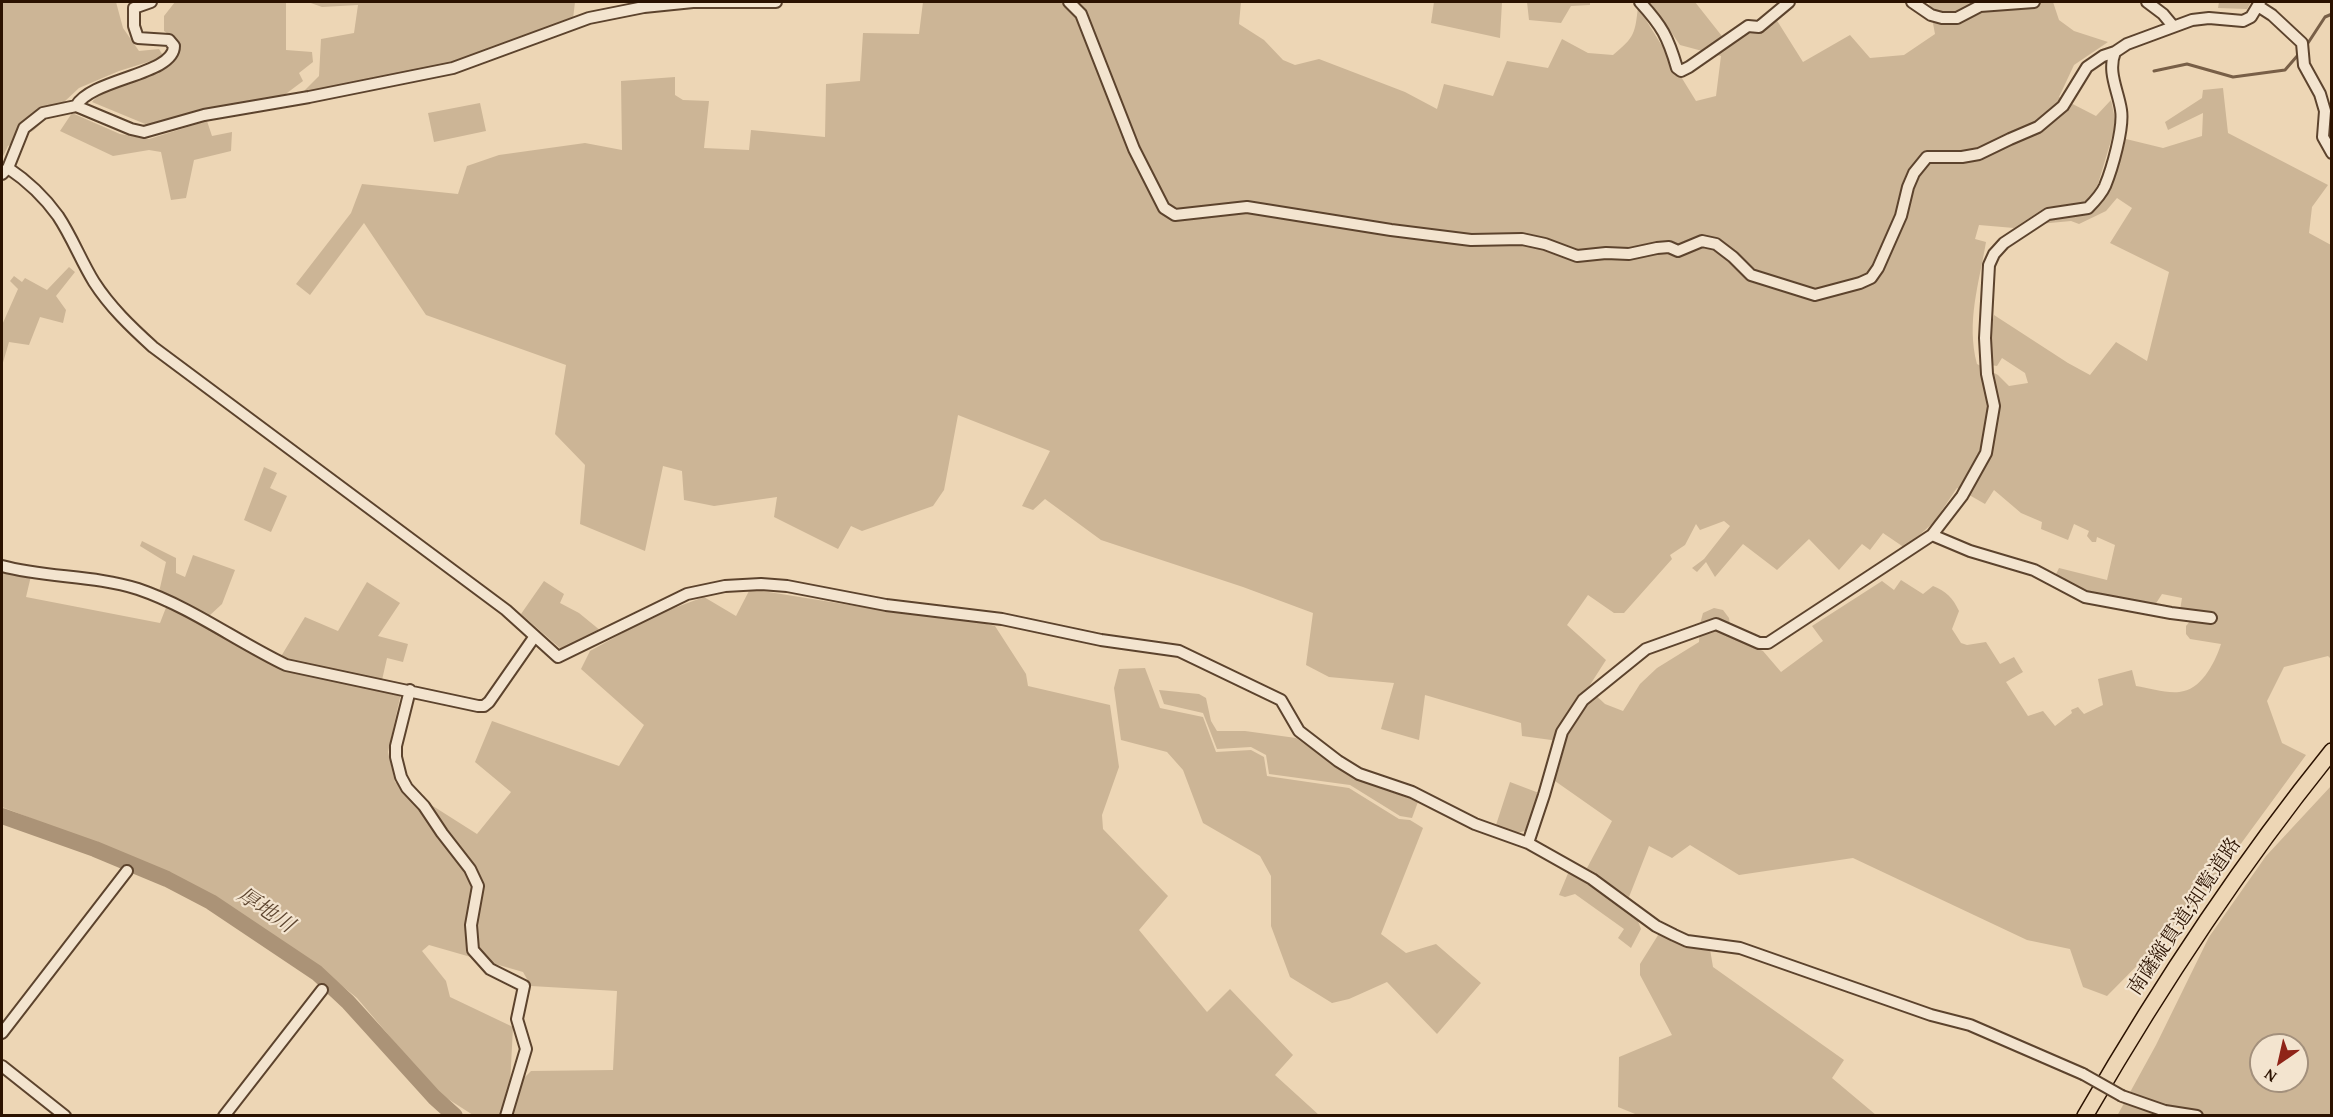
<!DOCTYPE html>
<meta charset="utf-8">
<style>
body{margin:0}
#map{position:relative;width:2333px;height:1117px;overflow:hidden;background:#edd6b5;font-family:"Gentium Book Plus",serif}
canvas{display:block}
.frame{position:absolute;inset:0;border:3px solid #2b1200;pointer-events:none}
.north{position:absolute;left:2249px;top:1033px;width:60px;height:60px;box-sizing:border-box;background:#f3e4cf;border:2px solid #a3907c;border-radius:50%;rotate:214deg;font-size:16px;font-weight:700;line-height:24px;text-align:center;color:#2b1200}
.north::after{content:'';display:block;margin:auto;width:21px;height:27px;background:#8f2418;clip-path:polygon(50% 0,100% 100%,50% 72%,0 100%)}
</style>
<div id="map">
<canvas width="2333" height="1117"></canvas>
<div class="frame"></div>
<div class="north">N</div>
</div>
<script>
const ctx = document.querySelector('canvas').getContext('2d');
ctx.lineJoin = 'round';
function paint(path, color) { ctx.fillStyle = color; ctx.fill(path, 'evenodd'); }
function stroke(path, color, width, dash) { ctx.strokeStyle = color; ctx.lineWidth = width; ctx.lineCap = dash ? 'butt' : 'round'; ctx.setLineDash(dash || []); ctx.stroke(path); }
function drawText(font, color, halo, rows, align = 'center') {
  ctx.font = font + ' "Gentium Book Plus","Noto Serif JP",serif'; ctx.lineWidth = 4.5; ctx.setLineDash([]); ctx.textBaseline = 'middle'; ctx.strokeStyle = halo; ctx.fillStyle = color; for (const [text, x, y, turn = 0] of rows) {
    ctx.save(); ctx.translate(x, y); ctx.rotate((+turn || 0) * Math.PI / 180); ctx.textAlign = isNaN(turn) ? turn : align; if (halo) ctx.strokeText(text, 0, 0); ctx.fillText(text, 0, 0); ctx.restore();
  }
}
const green = new Path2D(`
 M2,2h114l7,26 16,23 20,-2 5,8 -45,14 -40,17 -45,42 -26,16 -6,12z
 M175,2h111v48l26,2 1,10 -14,11 4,8 -20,15 -133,30 -58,-24c19,-23 91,-20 85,-62l-13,-9v-15z
 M308,2h267l-2,17 -124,45 -148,30 18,-18 2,-37 33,-6 4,-28 -36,2z
 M923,2h318l-2,22 25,16 19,20 12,5 24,-6 86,33 32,17 7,-25 49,12 14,-35 41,7 14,-29 26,14 25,2c22,-18 22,-22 25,-48l58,94 20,-5 5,-40 -41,-11 -30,-43h45l34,43 20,-12 11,-1 16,-13 27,43 47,-27 20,23 34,-3 31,-21 -6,-32h124l6,18 15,11 34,11 -34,23 -15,32 37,19 15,-16 5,24 -18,60 -9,16 -12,4 -31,3 -32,21 -35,-3 -4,14 11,3c-7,42 -20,80 -9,122l21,11 11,11 19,-3 -3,-10 -23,-15 -5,8 -6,-1 -2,-26 5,-24 74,48 22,12 26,-33 31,19 22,-89 -59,-29 22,-35 -15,-10 -11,13 -27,13 -8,-3 -32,3c15,-9 25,-5 41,-9 33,-10 37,-47 46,-76l37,9 39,-12 1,-23 -35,17 -3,-8 37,-24 1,-8 20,-2 5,45 100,52 -16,22 -3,26 22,12v414l-3,-3 -44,11 -17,34 15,42 24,12 -113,154 -86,87 -24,-9 -13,-38 -43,-9 -174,-82 -114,17 -49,-30 -18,13 -23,-12 -20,51 -42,-29 25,-47 -57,-40 11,-39 -44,-6 -1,-13 -96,-28 -6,45 -38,-11 13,-46 -65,-6 -23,-12 7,-52 -70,-26 -142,-47 -56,-41 -12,11 -11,-4 28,-55 -92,-36 -14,75 -11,16 -71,25 -11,-5 -13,23 -64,-32 3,-20 -63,9 -30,-6 -2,-29 -19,-5 -18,85 -65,-27 5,-59 -30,-31 11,-69 -140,-50 -62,-92 -54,72 -14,-11 55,-71 11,-29 96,10 9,-28 32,-11 86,-12 37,7 -1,-69 54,-4v18l8,5 26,1 -5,47 45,2 2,-20 74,7 1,-53 34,-3 3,-48 56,1zM1957,488l28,16 9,-14 27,23 21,9 -1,7 27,11 6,-16 15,7 -2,5 5,6h4l1,-5 18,8 -8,35 -48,-12 -5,10 46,18 53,12 9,-14 20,4 -2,12 10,11 -4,5v8l4,5 31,5c-5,16 -18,43 -37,47 -14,4 -33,-3 -48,-5l-4,-16 -34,9 5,26 -19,9 -6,-7 -7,3 1,3 -17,13 -12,-15 -15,5 -22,-34 17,-10 -9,-15 -14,7 -14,-22 -19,3 -6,-2 -9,-14 7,-18c-6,-13 -13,-20 -26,-25l-10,8 -22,-14 -7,10 -12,-9 -70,45 11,15 -42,31 -18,-21 -31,-14 -3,-19 -6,-8 -9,-2 -11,5 -3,11 -1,18 -42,26 -17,16 -17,27 -18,-7 -17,-16 18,-28 -39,-35 21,-30 26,18h10l48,-54 -2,-4 15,-10 11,-21 4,6 24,-9 6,5 -26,33 -12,9 5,4 9,-10 9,15 28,-33 34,26 32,-31 30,31 23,-26 8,6 13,-17 22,15 29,-26z
 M1434,2h68l-2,36 -69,-15z
 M1527,2h63v3l-19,1 -10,17 -32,-3z
 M2219,2h32l-4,7 -29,-1z
 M480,103l6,28 -52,11 -6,-29z
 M72,113l48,21 29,5 58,-18 5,15 20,-4 -1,19 -37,9 -8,38 -15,2 -10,-48 -12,-2 -36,6 -53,-25z
 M69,267l6,5 -19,24 10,14 -3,13 -23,-6 -11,28 -20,-3 -7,24v-41l16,-36 -8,-8 4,-5 8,6 3,-4 22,12z
 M264,467l13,6 -7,15 17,8 -16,36 -27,-12z
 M142,541l34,17v15l9,4 8,-22 42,15 -13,34 -13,12 -50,-24 7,-30 -26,-16z
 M2,570l29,6 -5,21 134,26 7,-18 111,63 123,25 -13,59 7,30 82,52 34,-42 -36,-30 17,-41 127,45 25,-41 -63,-56 9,-18 65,-36 49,-18 32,19 14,-27 143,23 82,9 20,5 31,48 2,12 82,19 9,62 -17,48 1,14 65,67 -29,34 68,82 23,-23 63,66 -18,20 44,40h-808l13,-37 7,-7 82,-1 4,-79 -86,-5 -8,-14 -94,-27 -7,6 24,30 4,16 63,30 -4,77 -7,11h-29l-36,-23 -80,-94 -37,-30 -113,-72 -74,-38 -131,-51z
 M544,581l20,13 -4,9 19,10 22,18 -39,19 -41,-36z
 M367,582l33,21 -22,33 30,8 -5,18 -16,-4 -5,22 -58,-10 -44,-12 25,-41 33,14z
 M1145,668l15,40 43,9 13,35 35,-2 13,7 3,19 82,12 50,31 11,1 13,8 -42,106 25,19 30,-9 45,39 -44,51 -50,-52 -38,17 -17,4 -42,-26 -19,-51v-50l-11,-20 -57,-33 -20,-53 -16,-18 -46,-12 -7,-52 5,-19z
 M1159,690l40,4 7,4 5,23 6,10h28l51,7 52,37 70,27 -6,16 -12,-2 -50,-31 -81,-11 -3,-19 -15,-8 -34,2 -14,-36 -39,-9z
 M1510,782l29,11 -14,38 -8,2 -21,-8z
 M2331,786v329l-214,1 39,-71 53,-108 57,-81zM2261,1045h36v36h-36z
 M1569,871l67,45 5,13 -10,19 -13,-10 6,-9 -49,-35 -10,3 -6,-2z
 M1660,932l25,14 25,3 3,18 131,93 -12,18 44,37 -236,1 -22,-9 1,-50 53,-22 -32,-60v-11z`);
const stream = new Path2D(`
 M2308,43l17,-26 7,-3
 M2154,71l33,-7 46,13 52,-7 13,-15`);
const river = new Path2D(`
 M2,816l93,33 72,30 44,23 106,71 31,29 86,95 21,19`);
const minor = new Path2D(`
 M1069,2l12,12 53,135 30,59 11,7 72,-8 144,23 80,10 51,-1 23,5 32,12 29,-3 23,1 28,-6 12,-1 9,4 24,-10 14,3 17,13 18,18 64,20 45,-12 11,-5 7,-10 23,-52 7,-29 6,-14 13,-16h35l17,-3 31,-15 28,-12 25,-21 24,-39 16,-11 12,-4 12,-8 65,-24 17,-2 34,3 8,-4 9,-15
 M1640,2c22,24 28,35 37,66l4,3 8,-4 59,-41 11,1 30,-25
 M1912,2l19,13 11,3h15l23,-12 54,-4
 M2147,2l16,12 10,12
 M2258,6l14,9 30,28 2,22 16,29 5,17 -2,26 9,16
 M76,106c16,-28 98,-31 98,-60l-5,-6 -31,-2 -4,-12v-18l17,-6
 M8,168c18,12 37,30 50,48 14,21 23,45 36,66 16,25 37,45 59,65l353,263 52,47 129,-63 38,-8 36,-2 26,2 99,19 116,14 99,21 78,11 102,49 18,31 39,30 21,13 53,18 63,32 53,19 64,36 64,47 18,9 13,6 53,7 191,67 39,10 113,49
 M2,174l6,-6 16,-40 19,-15 33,-7 55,23 13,3 60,-17 105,-18 144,-29 136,-50 55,-11 49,-5h83
 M1932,535l38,16 64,19 51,27 86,16 40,5
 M2,566c44,12 92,9 136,23 53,18 98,52 148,76l192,41h6l5,-4 46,-66
 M410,690l-14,56v11l5,20 6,11 17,18 18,27 28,36 8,17 -7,39 2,25 17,19 34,17 -7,33 9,30 -20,67
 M1528,843l16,-48 18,-63 21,-32 63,-51 70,-25 43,19h9l164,-108 30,-39 24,-43 8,-47 -7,-32 -2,-36 4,-73 5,-11 10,-11 44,-29 40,-6c6,-6 13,-13 17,-22 7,-17 19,-58 16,-76 -3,-20 -14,-38 -6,-58
 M2,1033l125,-162
 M2,1066l63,50
 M2122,1096l43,15 32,5
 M224,1116l98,-126`);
const highway = new Path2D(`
 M2085,1116c74,-128 154,-250 247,-365`);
const minorBridge = new Path2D(`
 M2083,1074l39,22`);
const streetNames = [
 ["南薩縦貫道;知覧道路",2185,917,-56]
];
const waterNames = [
 ["厚地川",265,911,34]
];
paint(green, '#ccb596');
stroke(stream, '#785f47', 3);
stroke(river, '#ab9377', 16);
stroke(minor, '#5c432d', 14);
stroke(highway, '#2b1200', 18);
stroke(minor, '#f3e4cf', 10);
stroke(highway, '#edd6b5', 15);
stroke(minorBridge, '#5c432d', 14, []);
stroke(minorBridge, '#f3e4cf', 10);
drawText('20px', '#2b1200', '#f3e4cf', streetNames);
drawText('italic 21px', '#5e4630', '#f3e4cf', waterNames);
</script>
